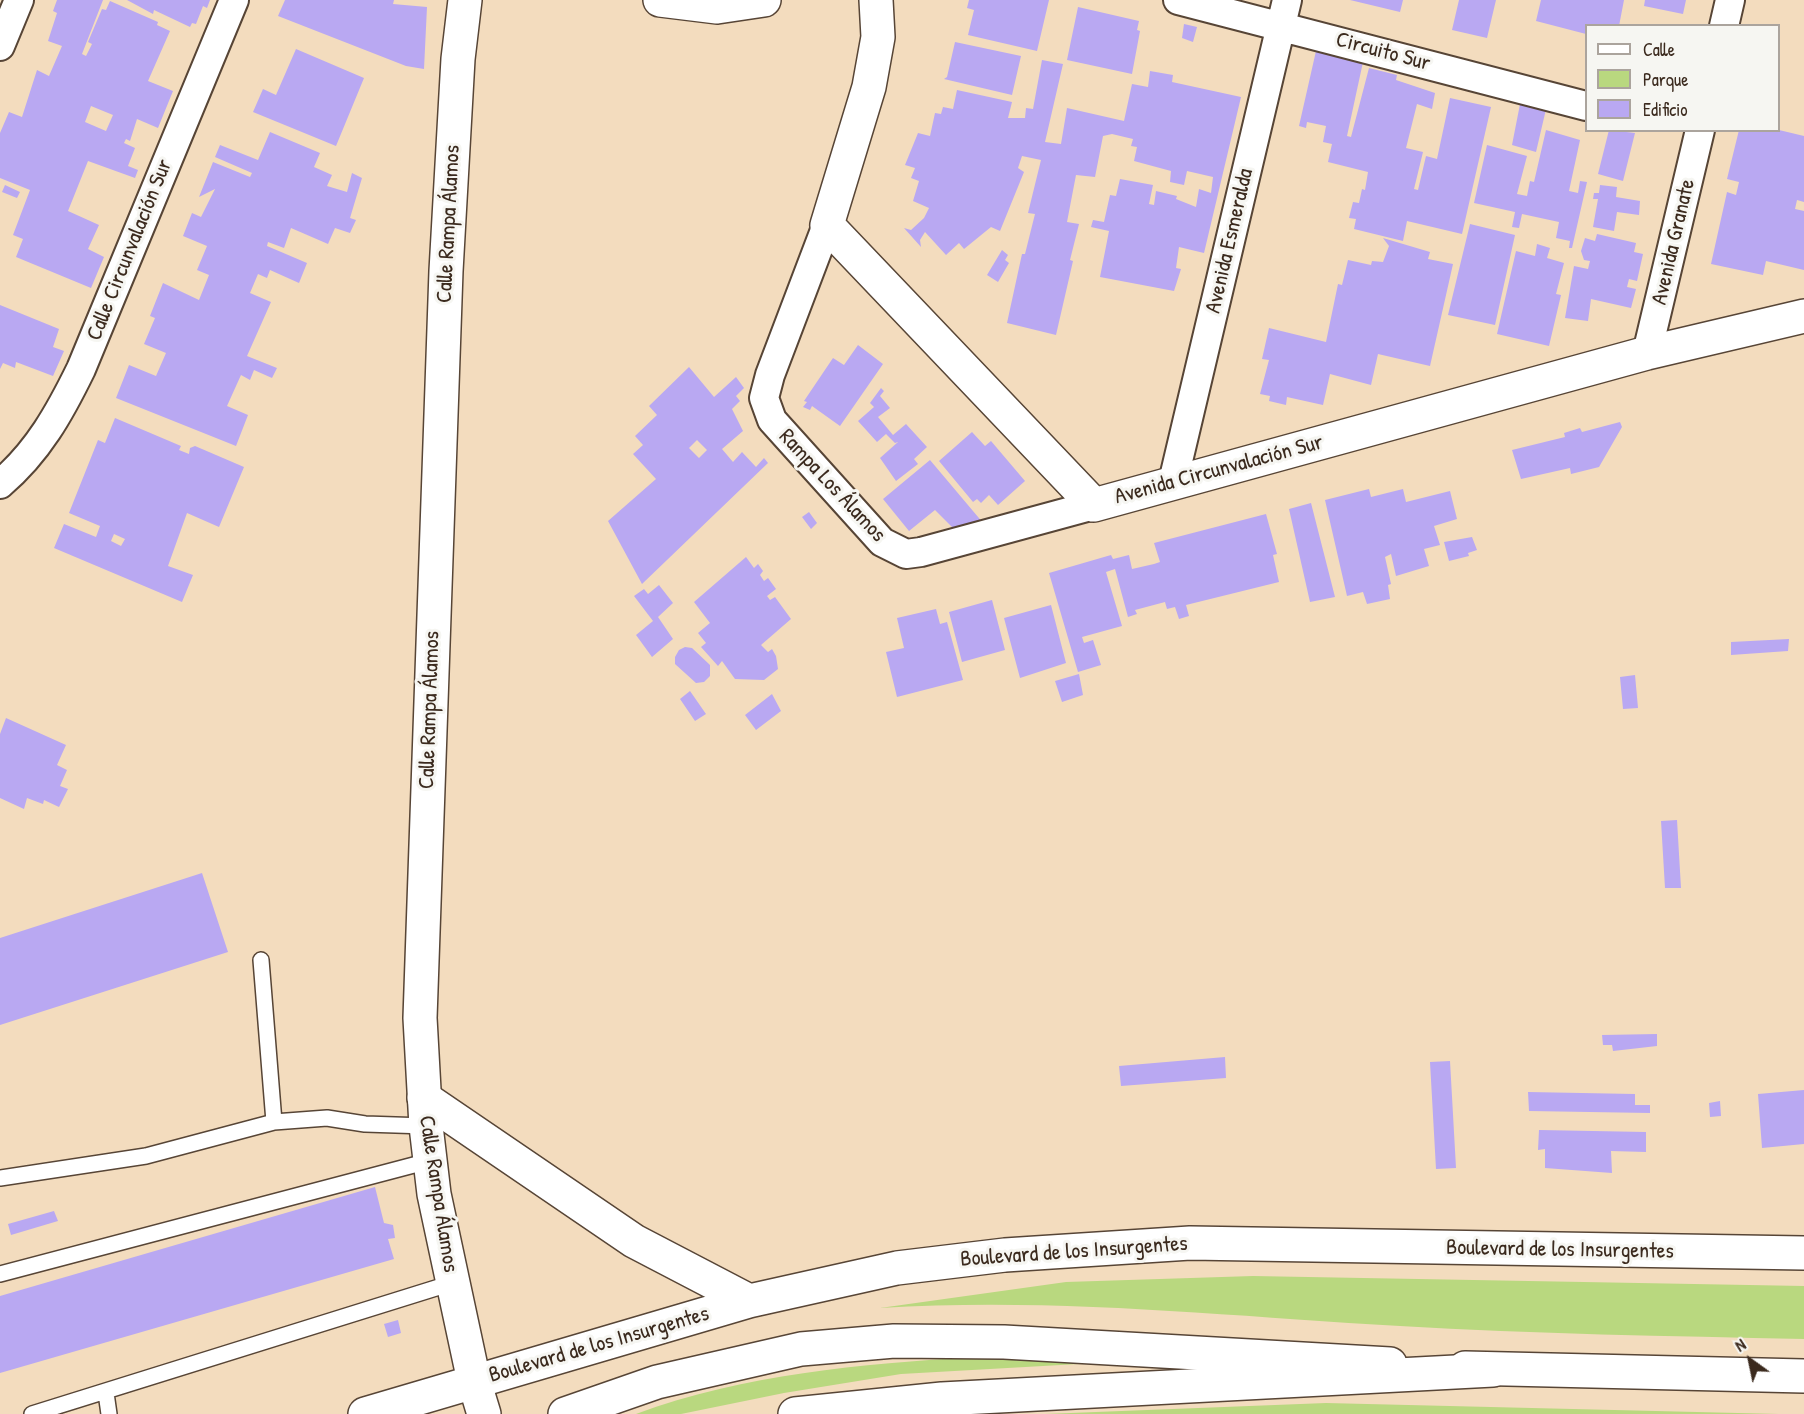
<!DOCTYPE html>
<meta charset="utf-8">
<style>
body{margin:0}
#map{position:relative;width:1804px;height:1414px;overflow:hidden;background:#f3dcbe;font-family:"Patrick Hand",sans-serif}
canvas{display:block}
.legend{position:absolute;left:1585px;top:24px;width:195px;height:108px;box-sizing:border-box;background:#f6f6f2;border:2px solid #aba49d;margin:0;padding:8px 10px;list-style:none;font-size:18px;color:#3b2a1e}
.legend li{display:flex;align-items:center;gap:12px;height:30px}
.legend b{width:30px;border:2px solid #aba49d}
.north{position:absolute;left:1720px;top:1330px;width:60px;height:60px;-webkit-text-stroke:4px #f6f6f2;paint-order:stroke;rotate:327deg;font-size:16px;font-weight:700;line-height:24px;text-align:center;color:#3b2a1e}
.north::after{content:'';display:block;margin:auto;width:21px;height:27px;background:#3b2a1e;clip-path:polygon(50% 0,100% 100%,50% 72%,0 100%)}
</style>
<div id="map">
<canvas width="1804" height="1414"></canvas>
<ul class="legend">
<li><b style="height:8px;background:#fff"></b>Calle</li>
<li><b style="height:16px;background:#b9d87f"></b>Parque</li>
<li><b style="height:16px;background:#b9a8f2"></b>Edificio</li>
</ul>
<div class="north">N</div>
</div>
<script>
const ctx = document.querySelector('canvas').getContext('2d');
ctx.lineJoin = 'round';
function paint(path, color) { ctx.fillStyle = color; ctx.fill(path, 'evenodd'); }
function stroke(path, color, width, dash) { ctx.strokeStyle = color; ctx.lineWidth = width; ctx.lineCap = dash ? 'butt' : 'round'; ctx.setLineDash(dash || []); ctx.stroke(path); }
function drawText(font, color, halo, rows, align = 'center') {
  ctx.font = font + ' "Patrick Hand",sans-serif'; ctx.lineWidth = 6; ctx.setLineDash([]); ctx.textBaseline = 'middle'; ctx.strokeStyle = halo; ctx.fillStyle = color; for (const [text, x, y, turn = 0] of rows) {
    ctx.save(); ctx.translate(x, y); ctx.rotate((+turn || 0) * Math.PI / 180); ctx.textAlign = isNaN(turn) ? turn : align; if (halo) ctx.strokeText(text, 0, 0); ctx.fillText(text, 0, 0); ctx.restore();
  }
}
const green = new Path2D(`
 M1253,1276l551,10v53c-135,-3 -270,-5 -404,-13 -174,-10 -346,-29 -520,-18l186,-26z
 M975,1357l157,4 -231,13 -117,19 -103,21h-45c108,-40 225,-50 339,-57z
 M1326,1403l453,11h-734z`);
const building = new Path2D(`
 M57,0h46l-21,54 4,2 6,-12 -4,-2 14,-33 4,1 4,-9 48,21 -1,3 13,6 -22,50 25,10 -15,37 -21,-9 -7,22 -4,-2 -2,4 11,5 -7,18 10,4 -3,8 -47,-17 -20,50 31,14 -11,24 16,8 -13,31 -75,-31 7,-18 -10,-4 17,-45 -30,-12v-45l9,-21 13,5 15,-47 12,6 13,-30 -14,-5 9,-28 -4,-2zM91,106l22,9 -7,16 -21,-9z
 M127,0h83l-3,8 -4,-2 -7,18 -4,-1 -2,4 -36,-17 -1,4z
 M285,0h109l-1,4 34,3 -3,62 -18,-3 -128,-50z
 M969,0h80l-12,51 -69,-16 6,-25 -7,-2z
 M1350,0h53l-3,12z
 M1459,0h37l-9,38 -35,-8z
 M1541,0h83l-5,26h-33v8l-50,-13z
 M1645,0h41l-3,14 -39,-8z
 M1078,7l61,14 -2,9 3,1 -8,43 -65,-14z
 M1184,24l13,3 -4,15 -11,-4z
 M955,42l66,14 -9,39 -68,-16 3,-2z
 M296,49l68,29 -28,68 -83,-34 10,-23 13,6z
 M1316,51l47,11 -16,74 4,1 18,-69 28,7 -1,5 39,13 -3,16 -15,-5 -11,44 17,4 -9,37 4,1 8,-34 11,3 13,-61 41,9 -29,127 -55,-13 -4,20 -49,-12 2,-10 -7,-1 4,-16 6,1 3,-14 3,1 3,-18 -40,-10 4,-18 -9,-2 3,-16 -19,-4 -1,6 -7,-2z
 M1042,60l21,4 -18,78 16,2 6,-36 57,13 8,-37 16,3 2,-16 23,4 -1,7 69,15 -37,156 -25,-6 -3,21 5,1 -7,22 -74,-14 9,-46 -18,-4 2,-7 11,2 6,-27 6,1 4,-17 33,6 -4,19 5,1 2,-14 21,5 -1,3 20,8 3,-18 12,4 2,-16 -26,-6 -3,14 -14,-3 1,-11 -37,-10 3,-14 -6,-1 2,-7 -21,-5 -9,2 -8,41 -19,-2 -9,47 12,2 -9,36 3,1 -17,74 -49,-12 15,-69h3l10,-40 -7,-1 13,-53 -19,-4 -4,12 6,4 -24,59 -9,-4 -27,22 -5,-6 -13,12 -21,-23 -5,8 1,7 -17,-19 7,2 13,-12 5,-10 -16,-7 6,-20 -8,-3 4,-10 -10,-3 13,-32 12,3 5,-23 6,1 2,-7 10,2 4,-19 55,12 -4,16h17l1,-10 7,1z
 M1521,99l26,6 -11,47 -24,-7z
 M1546,130l34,10 -11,51 9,2 2,-12 7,1 -15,66h-3l1,-7 -14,-3 3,-16 -37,-8 -3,14 -7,-1 3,-15 -41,-9 13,-58 40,11 -10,38 10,2 3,-15 4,1z
 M1609,130l26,3 -12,48 -25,-7z
 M1739,130h40l25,6v66l-7,-2 -2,9 9,2v59l-38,-9 -3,14 -52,-11 16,-72 9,3 3,-13 -12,-3z
 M270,132l50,21 -6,14 18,8 -5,11 20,6 5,-19 10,5 -12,40 6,2 -6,13 -15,-5 -7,16 -37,-16 -7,20 -16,-6 -1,4 40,17 -8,20 -29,-13 -3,8 -9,-4 -8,19 21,9 -24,54 30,12 -5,10 -18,-8 -4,10 -9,-5 -14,31 21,9 -12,31 -120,-48 13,-33 27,11 10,-23 -22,-9 11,-26 -5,-2 13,-33 36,17 10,-25 -12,-5 10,-24 -24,-10 9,-23 9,4 14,-28 -16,8 14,-35 37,15 2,-4 -37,-16 5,-12 38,15z
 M5,185l15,7 -3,6 -15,-6z
 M1600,185l17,2 -1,10 24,4 -1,14 -22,-3 -3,19 -21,-4 5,-28h-5l1,-6h5z
 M1470,224l45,11 -20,90 -47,-10z
 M1597,234l39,9 -2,9 9,2 -6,27 -8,-2 -2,8 9,2 -5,19 -40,-9 -3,22 -23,-3 9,-52 14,3 2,-8 -6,-1 -3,-9 4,-13 10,3z
 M1383,238l47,14 -2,7 25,5 -23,102 -52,-12 -7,31 -41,-11 -7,31 -36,-8 -1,8 -17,-4 1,-5 -10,-2 9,-34 -7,-1 7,-31 57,14 12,-58 4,1 6,-25 23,5 1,-4 11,1 6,-16z
 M1537,244l13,4 -3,10 17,5 -8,31 5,1 -12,51 -52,-12 19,-83 19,5z
 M1002,250l6,5 -3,5 4,3 -11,19 -11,-7z
 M0,305l59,24 -6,18 11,4 -11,25 -37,-14 -1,6 -12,-5 -3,6z
 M858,345l25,19 -43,62 -28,-20 -2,4 -7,-3 4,-5 -3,-1 29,-43 11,7z
 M689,367l25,30 22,-20 8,11 -8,8 4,5 -8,8 11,22 -21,18 11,13 9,-10 14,15 8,-9 4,5 -126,121 -34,-63 48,-42 -23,-25 10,-9 -8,-9 22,-21 -8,-9zM697,440l10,10 -8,8 -10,-10z
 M881,388l3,3 -4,5 10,12 -12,9 15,18 13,-11 21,23 -13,12 4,5 -22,17 -16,-23 18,-16 -3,1 -9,-9 -9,8 -19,-21 16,-14 -4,-4z
 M115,418l66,28 -2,4 10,4 1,-6 5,-2 49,21 -25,60 -32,-14 -19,53 25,9 -11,27 -128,-54 10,-24 32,13 4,-11 -31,-13 29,-73 7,3zM114,534l11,5 -4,7 -10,-5z
 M1620,422l2,5 -23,40 -28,7 -1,-6 -49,11 -9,-29 53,-13 -1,-4 16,-5 2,4z
 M972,432l13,14 6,-5 34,40 -27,24 -9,-10 -8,8 -4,-4 -4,3 -34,-41z
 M930,460l59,70 -28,6 -26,-26 -26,21 -26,-32z
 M1369,489l2,8 32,-8 3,13 44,-11 7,28 -23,7 6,19 -16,4 5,17 -33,10 -5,-22 -6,3 6,27 -3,1 2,14 -23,5 -4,-12 -16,4 -22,-96z
 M1311,503l24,94 -25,5 -21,-93z
 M809,512l8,11 -6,6 -9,-12z
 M1266,514l11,40 -4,1 6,27 -93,23 3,11 -10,3 -4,-12 -8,2 -2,-7 -30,8 2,4 -9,3 -13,-48 -9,3 16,54 -40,11 2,6 9,-3 8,25 -23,7 -29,-99 62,-18 2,4 16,-4 3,14 22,-5 6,-2 -6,-19z
 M1472,537l5,13 -9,3 1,3 -20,5 -5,-19z
 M746,557l8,11 4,-4 5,7 -3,4 4,6 4,-3 8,11 -9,7 3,4 5,-3 16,22 -30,26 7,7 4,-3 4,7 2,13 -14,11 -29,-1 -13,-18 -4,5 -17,-19 5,-4 -8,-10 12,-10 -16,-21z
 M659,585l14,18 -15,14 15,22 -21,18 -16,-22 17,-14 -19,-25 10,-7 4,5z
 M992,600l13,50 -43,12 -13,-50z
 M1051,605l15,58 -46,15 -16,-60z
 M936,609l4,15 7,-2 16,58 -66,17 -11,-45 18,-4 -7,-30z
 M1789,639l-1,12 -57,4v-13z
 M685,647l7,1 18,17v11l-6,6 -8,1 -21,-19v-7l4,-7z
 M1079,674l4,21 -21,7 -7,-21z
 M1635,675l3,33 -15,1 -3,-32z
 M690,691l16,23 -11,7 -15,-22z
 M772,694l9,17 -25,19 -11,-15z
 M6,718l60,27 -9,20 10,5 -7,16 8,3 -9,18 -15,-7 -1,4 -16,-6 -3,11 -24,-11v-64z
 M1677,820l4,68h-16l-4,-67z
 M202,873l26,79 -228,73v-87z
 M1657,1034v12l-44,5 -1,-6h-9l-1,-10z
 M1225,1057l1,21 -105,8 -2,-20z
 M1450,1061l6,107 -20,1 -6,-107z
 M1804,1090v54l-42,4 -4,-54z
 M1528,1092l107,2v11h15v8l-121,-2z
 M1720,1101l1,15 -11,1 -1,-14z
 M1539,1130l107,2v20l-35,-1 1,22 -67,-5v-19l-7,1z
 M375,1187l9,36 9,2 2,13 -7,1 6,20 -394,114v-77z
 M54,1211l4,10 -47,14 -3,-11z
 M398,1320l3,13 -13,4 -4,-13z`);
const service = new Path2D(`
 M261,960l13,162
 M0,1178l146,-22 128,-34 53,-4 38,6 61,2
 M0,1274l429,-113
 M106,1393l3,21
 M32,1414l420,-131`);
const minor = new Path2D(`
 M1178,0l408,106
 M1724,26l6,-26
 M0,46l19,-46
 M827,225l-57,150 -6,23 8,22 110,122 24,12 15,-2 173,-47
 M1647,353l53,-223
 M1173,482l114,-482
 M0,484c38,-32 60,-72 81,-115l153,-369`);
const tertiary = new Path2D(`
 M465,0l-7,59 -12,212 -26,747 6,108 8,68 40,187 10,33
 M660,0l57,7 47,-7
 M876,0l2,37 -9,50 -42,138 267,280 553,-152 157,-37`);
const primary = new Path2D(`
 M424,1098l210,143 115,60
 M1465,1368l339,8
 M365,1414l384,-113 148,-33 108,-13 185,-12 614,10
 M565,1414l92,-32 144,-33 93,-8 110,1 386,22`);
const trunk = new Path2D(`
 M795,1414l147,-15 551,-29`);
const streetNames = [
 ["Circuito Sur",1383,52,15],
 ["Calle Rampa Álamos",449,224,-87],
 ["Avenida Esmeralda",1230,241,-77],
 ["Avenida Granate",1674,242,-77],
 ["Calle Circunvalación Sur",130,250,-68],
 ["Avenida Circunvalación Sur",1219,470,-15],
 ["Rampa Los Álamos",832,486,47],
 ["Calle Rampa Álamos",430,710,-88],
 ["Calle Rampa Álamos",438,1194,81],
 ["Boulevard de los Insurgentes",1560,1250,1],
 ["Boulevard de los Insurgentes",1074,1252,-4],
 ["Boulevard de los Insurgentes",599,1345,-16]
];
paint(green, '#b9d87f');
paint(building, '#b9a8f2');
stroke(service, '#574536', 18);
stroke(minor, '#574536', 32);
stroke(tertiary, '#574536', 36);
stroke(primary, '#574536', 36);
stroke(trunk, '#574536', 36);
stroke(service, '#fff', 15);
stroke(minor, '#fff', 28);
stroke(tertiary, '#fff', 33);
stroke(primary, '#fff', 33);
stroke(trunk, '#fff', 33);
drawText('22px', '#3b2a1e', '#f6f6f2', streetNames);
</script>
